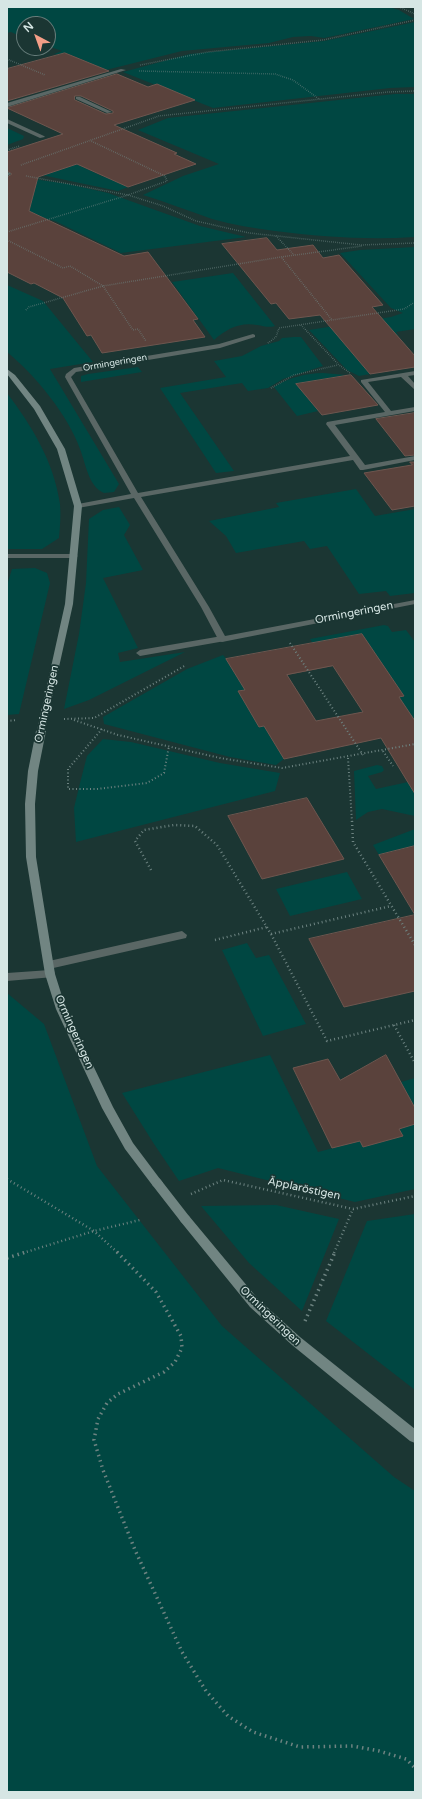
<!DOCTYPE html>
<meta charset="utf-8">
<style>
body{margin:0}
#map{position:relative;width:422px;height:1799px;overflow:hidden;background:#1b3633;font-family:"Varela Round",sans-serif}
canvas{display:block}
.frame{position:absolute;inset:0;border:8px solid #d6e6e4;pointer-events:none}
.north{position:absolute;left:16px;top:16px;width:40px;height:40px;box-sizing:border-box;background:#1b3633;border:1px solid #667c7a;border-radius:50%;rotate:319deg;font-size:11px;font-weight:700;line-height:16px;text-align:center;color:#d6e6e4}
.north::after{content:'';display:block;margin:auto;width:14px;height:18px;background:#f49e87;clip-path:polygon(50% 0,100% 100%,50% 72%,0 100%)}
</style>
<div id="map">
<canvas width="422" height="1799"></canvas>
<div class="frame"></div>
<div class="north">N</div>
</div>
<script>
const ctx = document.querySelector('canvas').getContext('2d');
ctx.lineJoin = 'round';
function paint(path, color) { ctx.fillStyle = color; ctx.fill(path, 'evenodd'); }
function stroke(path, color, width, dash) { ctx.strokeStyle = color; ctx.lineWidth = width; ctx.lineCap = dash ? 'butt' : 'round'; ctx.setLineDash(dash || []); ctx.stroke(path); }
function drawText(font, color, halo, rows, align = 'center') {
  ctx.font = font + ' "Varela Round",sans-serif'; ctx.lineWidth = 3.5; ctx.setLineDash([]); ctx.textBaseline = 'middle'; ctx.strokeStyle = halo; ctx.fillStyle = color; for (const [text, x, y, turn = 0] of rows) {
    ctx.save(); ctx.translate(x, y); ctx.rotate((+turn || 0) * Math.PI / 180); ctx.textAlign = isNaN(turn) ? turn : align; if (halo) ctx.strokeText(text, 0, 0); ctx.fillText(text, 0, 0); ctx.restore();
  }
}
const green = new Path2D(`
 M7,7h382l10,3 15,9 -90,19 -13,-2 -18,1 -24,6 -87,8 -76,19 -40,-17 -8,2 -4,-1 8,-3 -14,-5v-22h-24v14l-13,-6 -4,1z
 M415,22v65l-25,1 -177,20 -90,-36 67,-18 134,-13z
 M395,94h20v143c-47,3 -93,0 -140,-6 -21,-3 -42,-6 -63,-12 -23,-8 -46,-17 -69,-24l40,-19 36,-12 -81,-34 30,-12z
 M7,128l17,8 -1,3 -16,6z
 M59,156l45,21 9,-2 -3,3 18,9 -10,4 -86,-18z
 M33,179l35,5 40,9 92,33 46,11 -125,16 -66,-32 -26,-7 -22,-27z
 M415,247v82l-19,3 2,3 -54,8 26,31 -11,2 -12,-6 -38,-40 82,-13 12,-4 -12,-5 -51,-55 20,-3z
 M233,273l42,53c-7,2 -11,0 -18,-1 -18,-3 -30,4 -43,15l-42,-58z
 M7,285l36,16 50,61 -43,7 69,115 -5,8 -10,1c-16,-7 -18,-29 -24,-44 -12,-34 -45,-74 -73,-97z
 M294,337h7l22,29 -40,13 -15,9 -20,3 -6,-8 -62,10 54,78 -18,2 -56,-85 66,-11 -12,-16 28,-5 19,-10 18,-5 3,-3z
 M138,367l4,5 -61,10v-6l7,-2z
 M323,373l23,2 -49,9 21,27 -21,5 -23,-29c14,-9 32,-14 49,-14z
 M7,393c25,33 47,69 53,111 1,11 0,23 -1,34l-17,11h-35z
 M356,489l19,27 40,-7v84l-25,3 -4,-5 -27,3 -32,-48 -17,3 -6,-8 -68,12 -10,-17 -17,-15 70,-14 -3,-4z
 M119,507l11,18 -6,10 19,35 -40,8 35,70 -20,5 2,9 65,-10 -96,48 -25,9 15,-75 7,-51 3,-64 14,-9z
 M35,568l12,5 3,10 -31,131 -12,1v-130l5,-16z
 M384,625l4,1 4,6 14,-2 9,12v79l-23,-22 12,-3 -22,-33 -14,2 -55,-21 -3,-5z
 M223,655l30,33 -14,3 33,33 -4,9 16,26 -8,6 -46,-8 -126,-33 -1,-7 84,-48z
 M103,739l28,3 89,21 60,10 -5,18 -199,51 -2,-34 6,-25 7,-27z
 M377,765l5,1 2,4 -2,2 -14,4 8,13 32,-7 7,12v22l-33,-7 -14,3 -12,8 -2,-49z
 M415,829v17l-36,9 -6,-10z
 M347,872l15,27 -72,17 -14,-27z
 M247,943l9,15 13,-3 37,69 -43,12 -41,-86z
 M7,993l37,31 53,142 125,160 172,151 21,14v301h-408z
 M270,1055l48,97 42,-11 3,6 39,-11 -3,-7 16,-5v65l-60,13 -137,-34 -39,13 -25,-37 -32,-51z
 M415,1078v30l-14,-26z
 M276,1205l63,14 -37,92 -53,-48 -48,-57z
 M415,1214v176l-89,-69 41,-100z`);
const building = new Path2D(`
 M65,53l44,18 -102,30v-32z
 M117,74l31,13 9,-3 38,16 -81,25 63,28 -3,1 22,10 -68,23 -51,-23 -39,13 -9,34 95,45 24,-4 50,67 -5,1 12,17 -103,16 -11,-18 -4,1 -24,-38 -29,-15 -3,1 -24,-12v-95l5,-3 -5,-3v-19l56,-18 -56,-26zM75,96h6l32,15v2l-7,1 -31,-14z
 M267,238l10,12 36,-5 10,13 16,-3 44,50 -11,2 43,49v11l-45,7 -50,-59 -31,4 -13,-16 -5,1 -49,-60z
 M351,375l27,30 -56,10 -26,-31z
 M415,413v42l-10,1 -29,-37z
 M410,462h5v44l-23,4 -28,-37 48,-8z
 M362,634l42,62 -5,1 16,24v73l-34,-56 -97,21 -20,-33 -5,1 -21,-36 7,-1 -19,-31zM333,666l30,46 -47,9 -29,-46z
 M307,798l37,61 -82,20 -34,-63z
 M415,846v69l-36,-60z
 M415,915v76l-71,16 -35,-68z
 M386,1055l29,53v16l-16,5 4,7 -40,11 -3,-6 -28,7 -39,-80 35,-9 12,21z`);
const pathFar3 = new Path2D(`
 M399,7l16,7
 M7,59l38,16
 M140,65l68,-13 115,-12 92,-20
 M139,71l136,3 18,6 26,19
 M7,150l13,-4
 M21,165l138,-49 229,-24 27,-1
 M26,176l102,19 35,11 33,15 53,12 112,12 54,-2
 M7,232l121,-37 39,-14 -2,-5 -74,-35
 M276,236l18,19
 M7,240l56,28 7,-2 33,20 30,44 5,-1 8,12
 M282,258l50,62
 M26,310l3,-3 74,-21 178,-29 81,-11
 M301,325l38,40 11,8
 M268,343l8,-6 3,-9 125,-19 11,-7
 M271,388l23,-13 44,-10`);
const pathFar2 = new Path2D(`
 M290,643l73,112
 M64,719l30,-1 92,-53
 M74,720l44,15 102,23 62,10 133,-24
 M7,721l10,-1
 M102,729l-34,40v20h29l50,-6 17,-10 5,-27
 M383,751l10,15
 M348,758l4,64`);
const pathFar1 = new Path2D(`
 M352,821l1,21 62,103
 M151,870l-16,-29 9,-11 30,-5 21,1 22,19 54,89 56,107 88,-21
 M271,934l120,-28
 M215,940l52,-13
 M394,1025l21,38
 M7,1179l87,52 24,22
 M191,1194l32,-14 130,29 62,-13
 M23,1253l71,-22 46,-11
 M334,1253l19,-44`);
const path = new Path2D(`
 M117,1252l39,40 25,44 1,12 -7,14 -11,10 -46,22 -11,9 -9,16 -4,21 9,30 32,80 47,102 24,39 22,25 25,16 47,15 53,-1 26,5 27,8 9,9
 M7,1258l19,-6
 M305,1321l30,-69`);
const lane = new Path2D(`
 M76,97h4l32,15 -5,1 -31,-14z
 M7,119l37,17 1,1 -5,1 -33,-15z
 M222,636l4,3 -1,2 -85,15 -4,-3 4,-3z
 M182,931l5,4 -1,3 -137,31 -5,-4 5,-4z`);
const street = new Path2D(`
 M121,69l5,1 -119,37v-4z
 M7,172l3,1 1,1 -4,2z
 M253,334l2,1v2l-35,11 -144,24 -5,5 67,116 212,-37 -24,-32 1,-2 58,-10 -24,-30v-2l54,-9v4l-7,1 7,8v6l-14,-13 -33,5 23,29 24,-4v4l-80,14 30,40 50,-9v4l-52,10h-3l-7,-10 -212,37 68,110 16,29 190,-36v4l-193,38 -3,-1 -18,-34 -67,-109 -56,10 -4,-2 4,-2 53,-10 -66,-117 1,-3 8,-6 145,-24z
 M7,554h67l4,2 -4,2h-67z
 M50,970l4,1 1,3 -1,3 -47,4v-8z`);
const secondary = new Path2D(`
 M7,369l8,6 25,31 25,43 17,57 -9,98 -24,108 -4,3 -4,-3 24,-108 9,-98 -17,-57 -23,-40 -27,-35z
 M41,728l5,3 -8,40 -3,33 1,53 19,117 11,35 47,98 20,36 30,40 -2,3 -4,2 -4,-2 -28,-37 -23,-41 -46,-99 -11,-35 -19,-117 -1,-53 3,-33 8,-40z
 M185,1214l4,2 69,83 42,38 115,92v14l-5,-2 -118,-96 -42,-38 -69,-85 -2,-3 2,-3z`);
const secondaryBridgeFar1 = new Path2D(`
 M41,731l4,-19`);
const secondaryBridge = new Path2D(`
 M157,1183l28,36`);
const farStreetnames = [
 ["Ormingeringen",115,363,-10]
];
const streetNames = [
 ["Ormingeringen",354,613,-11],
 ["Ormingeringen",47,704,-78],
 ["Ormingeringen",74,1032,66],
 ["Äpplaröstigen",304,1189,12],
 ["Ormingeringen",270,1316,44]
];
paint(green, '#004742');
paint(building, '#5a423c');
stroke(building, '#6e564f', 1);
stroke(pathFar3, '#6d8381', 1.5, [0.5, 1.5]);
stroke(pathFar2, '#6d8381', 2, [1, 2.5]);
stroke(pathFar1, '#6d8381', 2.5, [1, 3]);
stroke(path, '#6d8381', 3.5, [1.5, 4]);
paint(lane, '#5a6765');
paint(street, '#5a6765');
paint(secondary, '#718582');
stroke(secondaryBridgeFar1, '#718582', 8);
stroke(secondaryBridge, '#718582', 10);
drawText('9px', '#d6e6e4', '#1b3633', farStreetnames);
drawText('11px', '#d6e6e4', '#1b3633', streetNames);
</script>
